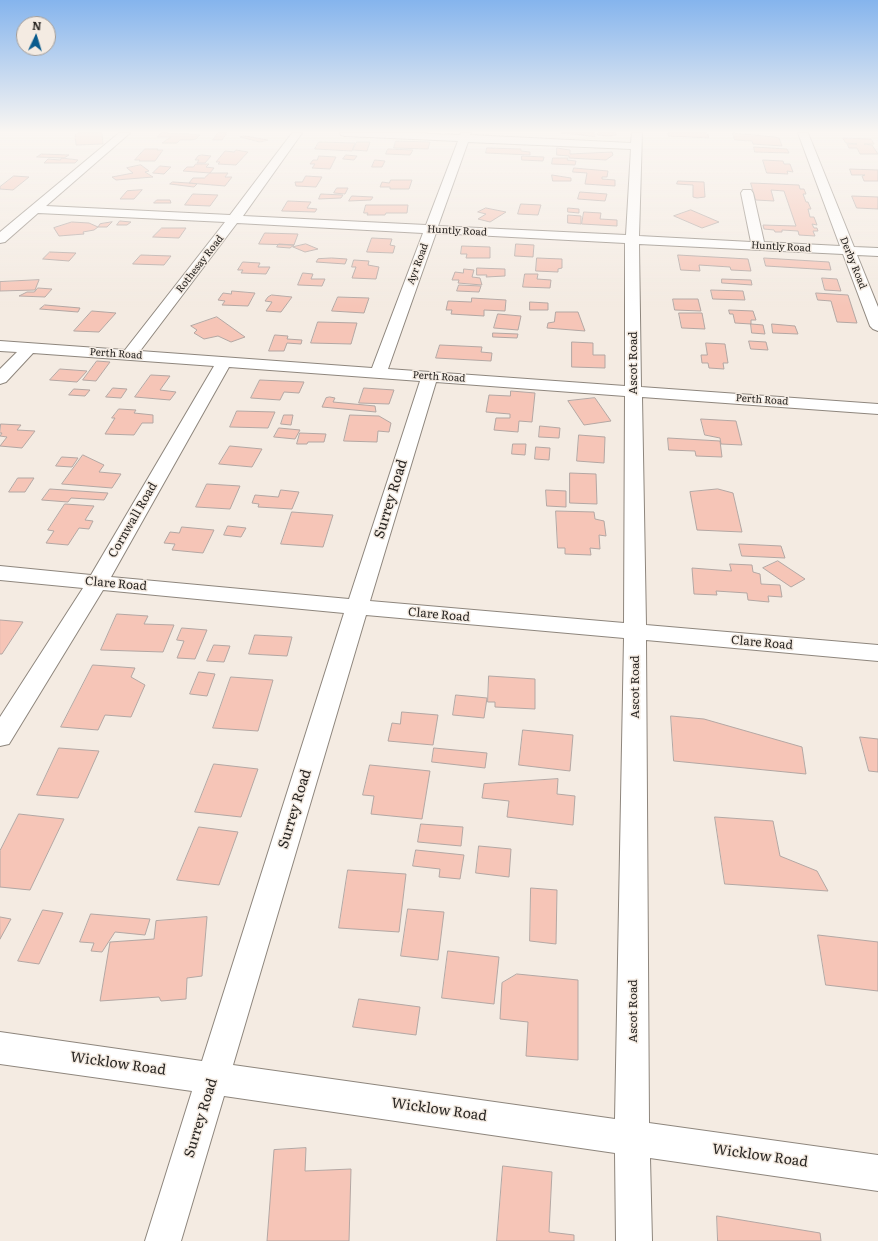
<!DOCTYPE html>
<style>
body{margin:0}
#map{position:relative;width:878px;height:1241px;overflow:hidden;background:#f4ebe2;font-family:Literata,serif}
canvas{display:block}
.north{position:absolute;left:16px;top:16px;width:40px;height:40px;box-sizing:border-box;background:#f4ebe2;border:1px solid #a39c96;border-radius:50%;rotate:4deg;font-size:11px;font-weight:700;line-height:16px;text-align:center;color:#292623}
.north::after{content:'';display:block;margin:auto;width:14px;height:18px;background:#095b8d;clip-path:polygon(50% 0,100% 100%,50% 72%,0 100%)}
</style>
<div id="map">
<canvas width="878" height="1241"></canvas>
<div class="north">N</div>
</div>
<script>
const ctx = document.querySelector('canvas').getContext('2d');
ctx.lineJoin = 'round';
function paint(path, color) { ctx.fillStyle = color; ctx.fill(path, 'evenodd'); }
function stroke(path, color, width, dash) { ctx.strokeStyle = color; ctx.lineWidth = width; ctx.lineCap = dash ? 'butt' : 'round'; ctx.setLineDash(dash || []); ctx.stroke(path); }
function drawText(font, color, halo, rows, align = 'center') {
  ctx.font = font + ' Literata,serif'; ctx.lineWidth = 3; ctx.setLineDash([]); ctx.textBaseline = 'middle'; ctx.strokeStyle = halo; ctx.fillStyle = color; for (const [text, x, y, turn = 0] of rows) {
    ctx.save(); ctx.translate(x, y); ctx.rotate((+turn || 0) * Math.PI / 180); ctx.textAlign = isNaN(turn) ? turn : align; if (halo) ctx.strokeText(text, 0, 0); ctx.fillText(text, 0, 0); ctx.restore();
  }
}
const building = new Path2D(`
 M79,133h23l1,11 -27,1 -1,-10z
 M161,133l36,1 -1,1h4l-4,4 -5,1h-11l-3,3h-15l9,-6h-13z
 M218,133h9l-5,7h-9z
 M562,133h33v3z
 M598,133h18v2l-8,1 -10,-1z
 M668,133h39l2,5 -40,-2z
 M733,133l42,4 4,1 3,8 -29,-2 -1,-3 -17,-1z
 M245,136l23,4 -8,2 -20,-5z
 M843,138l28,1 3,5h-10l8,1 6,9h-18l-3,-6h-8l-2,-4h10l-11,-1z
 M396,141l34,1 -2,7 -34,-1z
 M319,142l36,1 -3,8 -37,-2z
 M357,142h13l-3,9 -14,-1z
 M754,147l33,2 2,4 -34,-1z
 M487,148l34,1v2l9,1v3l-44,-2z
 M557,148l13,2v4l42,-2 1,3 -7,5 -37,-2v-2l-12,-1z
 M145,149h13l-1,1h6l-8,11h-16l1,-1h-5z
 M388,149l25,1 -3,5 -24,-1z
 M236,150l12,2 -12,13 -18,-1 2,-2h-4l9,-11 9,1z
 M42,154l27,1 -5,3 -27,-1z
 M202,155l9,1 -6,7h-8l2,-3h-4l3,-4z
 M346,155l11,1 -3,4 -11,-1z
 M319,156l17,1 -6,12 -18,-1 3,-4h-5l3,-4h4z
 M522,156l22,1 -1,4 -21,-1z
 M62,158l16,2 -3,3h-31l4,-4 12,1z
 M553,158h15l-1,2 9,1 -1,4 -23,-1z
 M375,160l10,1 -3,6h-10z
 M763,160l20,1 1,3h6l3,8 -6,-1 1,3 -21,-1z
 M196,164h13l-3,3 8,1 -4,5 -27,-2 4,-4h6z
 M141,165l8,6 -4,1 8,5 -37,3 -4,-3 21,-4 -6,-5z
 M160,166l11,1 -7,7 -11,-1z
 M574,168l34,3 -1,6h-5v2l13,1v6l-30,-2 2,-11 -14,-1z
 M850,169l28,1v11h-14l-2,-5 3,-1h-13z
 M210,173h18l-3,4h7l-7,9 -36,-3 4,-5h11z
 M552,175l19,3v3h-18z
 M14,176l15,1 -16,13 -13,-1v-2z
 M306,176l16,1 -6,10 -20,-1 -1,-4h7z
 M391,180h21l-3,9h-19v-2h-10l2,-5 7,1z
 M678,181l26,1 1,15 -8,1 -4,-1v-12l-16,-1z
 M173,182l16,1 8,1 -3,3 -24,-3z
 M751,183l48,2 1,4h4l2,5h-3l3,8h2l3,7h-3l2,8h4l3,8 -5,-1 2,4h3l1,3h-5l2,5 -16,-1 -1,-4 -16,-1v2h-7l-1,-2 -10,-1 -1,-4 33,1 -12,-35 -13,-1 3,11 -18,-1z
 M337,188h11l-3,6 -11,-1z
 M142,190l-8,9h-14l7,-8z
 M580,192l27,2 -2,7 -27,-2z
 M193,194l25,1 -8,11 -25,-1z
 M321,194l22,1 -2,3 -22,1z
 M352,196l21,1 -2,3 -22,1z
 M852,196l26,1v12l-21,-1z
 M157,200h13l1,3h-17z
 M288,201l23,1 -4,6 10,1 -2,3 -33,-1z
 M521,204l20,1 -3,10 -20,-1z
 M366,205h42l-1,8h-21l-1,2h-18l1,-2h-4z
 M486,208l20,4 -16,10 -12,-3 8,-5 -8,-2z
 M568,208l11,1v4l-11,-1z
 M691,210l28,12 -17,6 -28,-12z
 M584,212l17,1 -1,6 17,1v6l-35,-2z
 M568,215l13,1v8l-13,-1z
 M120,221l11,1 -4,3h-10z
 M72,222l17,1 9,4 -4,3 -11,2 1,2 -25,2 -5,-8z
 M112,222l-5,5h-9l2,-3z
 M162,228h24l-7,10 -26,-1z
 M265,233l33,1 -4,11 -35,-1z
 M372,238l20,1 -2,6 5,1 -2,7 -26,-1z
 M279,244l15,1 -4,3 -13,-1z
 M306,244l12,5 -13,3 -12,-5z
 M516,244l18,1 -1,12 -18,-1z
 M462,246l28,1v11h-24l1,-4h-6z
 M50,252l26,1 -7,8 -26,-2z
 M141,255l30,1 -7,9 -31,-1z
 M678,255l70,4 3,12 -20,-1 -1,-3 -31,-2 1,6 -19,-1z
 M332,258l15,1 -2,5 -29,-2 2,-3z
 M537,258l25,1v9l-4,1v3l-22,-1z
 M764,258l65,4 2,8 -65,-4z
 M354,260l15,1 -1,4 11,2 -3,12 -24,-1 4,-11h-4z
 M243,262l17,1 -2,4h12l-4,7 -25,-1 2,-3h-5z
 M477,268l28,1v7l-19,1 1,-2h-10z
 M464,269l10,1 -2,7 8,1 2,7 -24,-2 1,-3h-7l3,-8 8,1z
 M303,273l10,1 -2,5h14l-3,7 -24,-1z
 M525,274h13l-1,5 14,1 -1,8 -27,-1z
 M822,278l15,1 4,12 -16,-1z
 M722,279l29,1 1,5 -30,-2z
 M39,280l-4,10 -35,1v-9z
 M459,285l22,1 -2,6 -22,-1z
 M38,288l14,1 -7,8 -26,-1 8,-4h7z
 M711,290l32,1 2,9 -32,-1z
 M232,291l23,2 -7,13 -26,-1 3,-4 -7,-1 5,-7 8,1z
 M816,293l32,2 9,28 -20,-1 -6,-21 -13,-1z
 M272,295l20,2 -11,15 -15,-1 6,-9 -7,-1 3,-4z
 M338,297l31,1 -5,15 -32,-2z
 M472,298l34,2 -1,11 -21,-1v6l-33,-2 1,-4h-6l2,-9 23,1z
 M673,299h25l3,12 -26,-1z
 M530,302l18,1v7h-18z
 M45,305l35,3 -2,4 -38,-3z
 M729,310l24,1 3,9h-5v4l-16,-1 -2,-9h-3z
 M92,311l24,2 -17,19 -25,-1z
 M556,312h22l7,19 -38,-3 1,-5 6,-1z
 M679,313h23l3,16 -23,-1z
 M498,314l23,2 -3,14 -24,-2z
 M217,317l28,20 -14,5 -13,-6 -14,3 -10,-6 3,-3 -6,-4z
 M318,322l39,1 -6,21 -40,-1z
 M751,324l12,1 2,9 -13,-1z
 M772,324l23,2 3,8 -25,-1z
 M493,333l25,1 -1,4 -24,-1z
 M275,335l13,1 -1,3 15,1 -1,4 -14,-1 -3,8h-15z
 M749,341l17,1 2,8 -17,-1z
 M572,342l21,1v12h12v13l-33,-1z
 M706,343l19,1 3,19h-5l1,6 -15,-1 -1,-5h-6l-1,-8h6z
 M440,345l42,2 -1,5 11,1 -1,8 -55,-3z
 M97,361l13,1 -14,19 -13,-1z
 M60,369l27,2 -10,11 -27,-2z
 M151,375l19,1 -10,14 16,2 -6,8 -35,-3z
 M260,380l44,2 -5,11 -15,-1 -4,8 -29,-2z
 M113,388l14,1 -6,9 -15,-1z
 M364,388l30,2 -5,14 -30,-1z
 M74,389l16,1 -5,6 -16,-1z
 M511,391l24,2 -3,29 -13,-1 -1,11 -24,-2 2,-12h14v-4l-24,-2 3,-17 21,1z
 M330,397l5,1 -2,4 42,4 1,6 -54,-5 4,-9z
 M595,398l16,23 -27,4 -16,-24z
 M119,409l17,1 -2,3 19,2v8h-11l-8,12 -29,-1 10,-16h-3z
 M237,411l38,1 -7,16 -38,-1z
 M284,415h9l-2,10 -10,-1z
 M350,415l29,1 12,7 -2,9 -11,-1 -1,11 -33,-1z
 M701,419l35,2 6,24 -21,-1 -1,-6 -15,-3z
 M1,424l20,1 -4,5 18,1 -13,17 -22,-2 7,-9 -7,-1 2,-3h-2z
 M540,426l20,2 -1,10 -20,-1z
 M279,428l21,2 -5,9 -21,-2z
 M300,433l26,1 -2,8h-16l-1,2h-10z
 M579,435l26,2 -1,26 -27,-2z
 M668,438l52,3 2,16 -26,-1 -1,-5 -26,-1z
 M513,444h13l-1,11 -13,-1z
 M230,446l32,3 -10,18 -33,-3z
 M536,447l14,1 -1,12 -14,-1z
 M83,455l21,10 -5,7 22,2 -9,14 -50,-4z
 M62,457l16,1 -6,9 -16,-1z
 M570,473l26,1 1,30 -27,-1z
 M18,478h16l-9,14h-16z
 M207,484l33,2 -10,23 -34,-2z
 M50,489l58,4 -4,7 -33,-2 -3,4 -26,-2z
 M718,489l15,4 9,39 -45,-2 -7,-38z
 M281,490l18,2 -7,17 -34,-2 1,-3 -7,-1 3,-8 23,2z
 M546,490l20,1v16l-19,-1z
 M65,504l29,2 -9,14 8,1 -4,8 -10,-1 -11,17 -22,-2 8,-12 -6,-1z
 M556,511l38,1 1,7 9,2 2,15 -7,-1 1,14 -10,-1 1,7 -26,-1v-6h-7z
 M292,512l41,3 -10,32 -42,-3z
 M228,526l18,2 -5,9 -17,-2z
 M182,527l32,3 -11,23 -31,-3 3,-6 -11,-1 6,-11 9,1z
 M739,544l42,2 4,12 -43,-2z
 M778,561l27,18 -14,8 -28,-19z
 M730,564l22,1 1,7 7,2 1,10 19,1 2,12 -14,-1 1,6 -21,-2 -1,-7 -31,-2 1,4 -23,-1 -2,-26 39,3z
 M117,614l31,2 -4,8 30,1 -11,27 -62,-2z
 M0,620l23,2 -21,32h-2z
 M182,628l25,2 -12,29 -18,-1 7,-17 -7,-1z
 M255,635l37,2 -5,19 -38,-2z
 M214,645l16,1 -6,16 -17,-1z
 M93,665l42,3 -4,9 14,8 -14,32 -26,-2 -7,15 -37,-3z
 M199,672l16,2 -8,22 -17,-2z
 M489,676l46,3v30l-40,-2v-5h-7z
 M231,677l42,3 -15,51 -45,-3z
 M456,695l31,3 -3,20 -31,-3z
 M402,712l36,3 -5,30 -45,-4 4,-18 8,1z
 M671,716l33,3 98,28 4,27 -132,-13z
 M523,730l50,5 -3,36 -51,-6z
 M860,737l18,2v33l-9,-1z
 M59,748l40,3 -21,47 -41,-3z
 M434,748l53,5 -2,15 -53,-6z
 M214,764l44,5 -17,48 -46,-5z
 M370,765l60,6 -8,48 -51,-5 3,-18 -11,-1z
 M558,779l-1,15 18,2 -2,29 -66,-8 2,-16 -27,-3 2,-14z
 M19,814l45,5 -34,71 -30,-3v-36z
 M715,817l58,4 7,35 37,15 11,20 -103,-7z
 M421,824l42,3 -2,19 -43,-4z
 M199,827l39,5 -19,53 -42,-5z
 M479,846l32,3 -2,28 -33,-4z
 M416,850l48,5 -4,24 -21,-2 1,-8 -27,-3z
 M348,870l58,4 -7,58 -60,-4z
 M531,888l26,2 -1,54 -26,-3z
 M408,909l36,3 -6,48 -37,-4z
 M43,910l20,3 -24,51 -21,-3z
 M91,914l59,5 -5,16 -30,-3 -13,20 -11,-1 3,-8 -14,-1z
 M0,917l11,2 -11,20z
 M207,917l-5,59 -15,2 -1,21 -25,2 -2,-4 -59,4 10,-59 44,-3 2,-18z
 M818,935l60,7v49l-52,-6z
 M448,951l51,6 -5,47 -52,-6z
 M517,974l61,6v80l-52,-4 2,-34 -28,-3 2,-36z
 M359,999l61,8 -4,28 -63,-8z
 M306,1148l-1,23 46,-2 -2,72h-82l7,-91z
 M503,1166l49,6 -3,60 25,3v6h-77z
 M717,1216l103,17 1,8h-103z`);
const minor = new Path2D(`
 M119,133h11l-84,73 184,9 62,-82h10l-59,83 183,9 32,-84 -113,-5 -4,-1 -1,-2h71l49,2 1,-2h10l-1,2 161,8 1,-10h10l-3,103 112,6 -10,-49 2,-3h8l2,3 11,49 76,4 -42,-113h10l46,114 24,1v8l-21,-1 21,52v24l-5,-2 -3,-3 -27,-72 -204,-10 2,143 237,17v10l-236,-17 4,228 232,20v16l-232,-21 3,483 229,32v36l-228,-33 2,83h-36l-1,-88 -391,-57 -43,145h-36l47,-150 -192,-27v-32l202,29 142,-448 -241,-23 -94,154 -9,2v-29l83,-129 -83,-8v-14l91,9 123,-209 -181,-13 -27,29 -6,2v-15l17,-17 -17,-1v-10l125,9 100,-128 -187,-9 -33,29 -5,1v-11zM468,142l163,7 -5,86 -188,-9zM237,223l186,10 -51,135 -232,-17zM436,233l189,10v143l-237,-17zM229,367l191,14 -71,218 -238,-22zM436,382l189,14 -1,227 -254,-22zM366,615l258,23 -9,481 -382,-54z`);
const farStreetnames = [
 ["Huntly Road",457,231,3],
 ["Huntly Road",781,247,3],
 ["Derby Road",853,263,68],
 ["Rothesay Road",200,264,-52],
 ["Ayr Road",418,264,-70],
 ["Perth Road",116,354,4],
 ["Perth Road",439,377,4],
 ["Perth Road",762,400,4]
];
const streetNames = [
 ["Ascot Road",633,363,-90],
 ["Cornwall Road",133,520,-60],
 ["Clare Road",116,584,5],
 ["Clare Road",439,615,5],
 ["Clare Road",762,643,5],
 ["Ascot Road",635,687,-90],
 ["Ascot Road",633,1011,-90]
];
const nearStreetnames = [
 ["Surrey Road",391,499,-73],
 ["Surrey Road",295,809,-73],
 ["Wicklow Road",118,1064,8],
 ["Wicklow Road",439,1110,8],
 ["Surrey Road",201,1118,-73],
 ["Wicklow Road",760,1156,8]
];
paint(building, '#f6c5b7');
stroke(building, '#b3a7a3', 1);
stroke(minor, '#8e867d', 2);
paint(minor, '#fff');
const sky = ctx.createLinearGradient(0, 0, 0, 307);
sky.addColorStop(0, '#85b4ed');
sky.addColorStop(0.43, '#faf6f2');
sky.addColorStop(1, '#faf6f200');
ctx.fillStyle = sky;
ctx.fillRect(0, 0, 878, 307);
drawText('10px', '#292623', '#f4ebe2', farStreetnames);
drawText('12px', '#292623', '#f4ebe2', streetNames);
drawText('14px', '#292623', '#f4ebe2', nearStreetnames);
</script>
